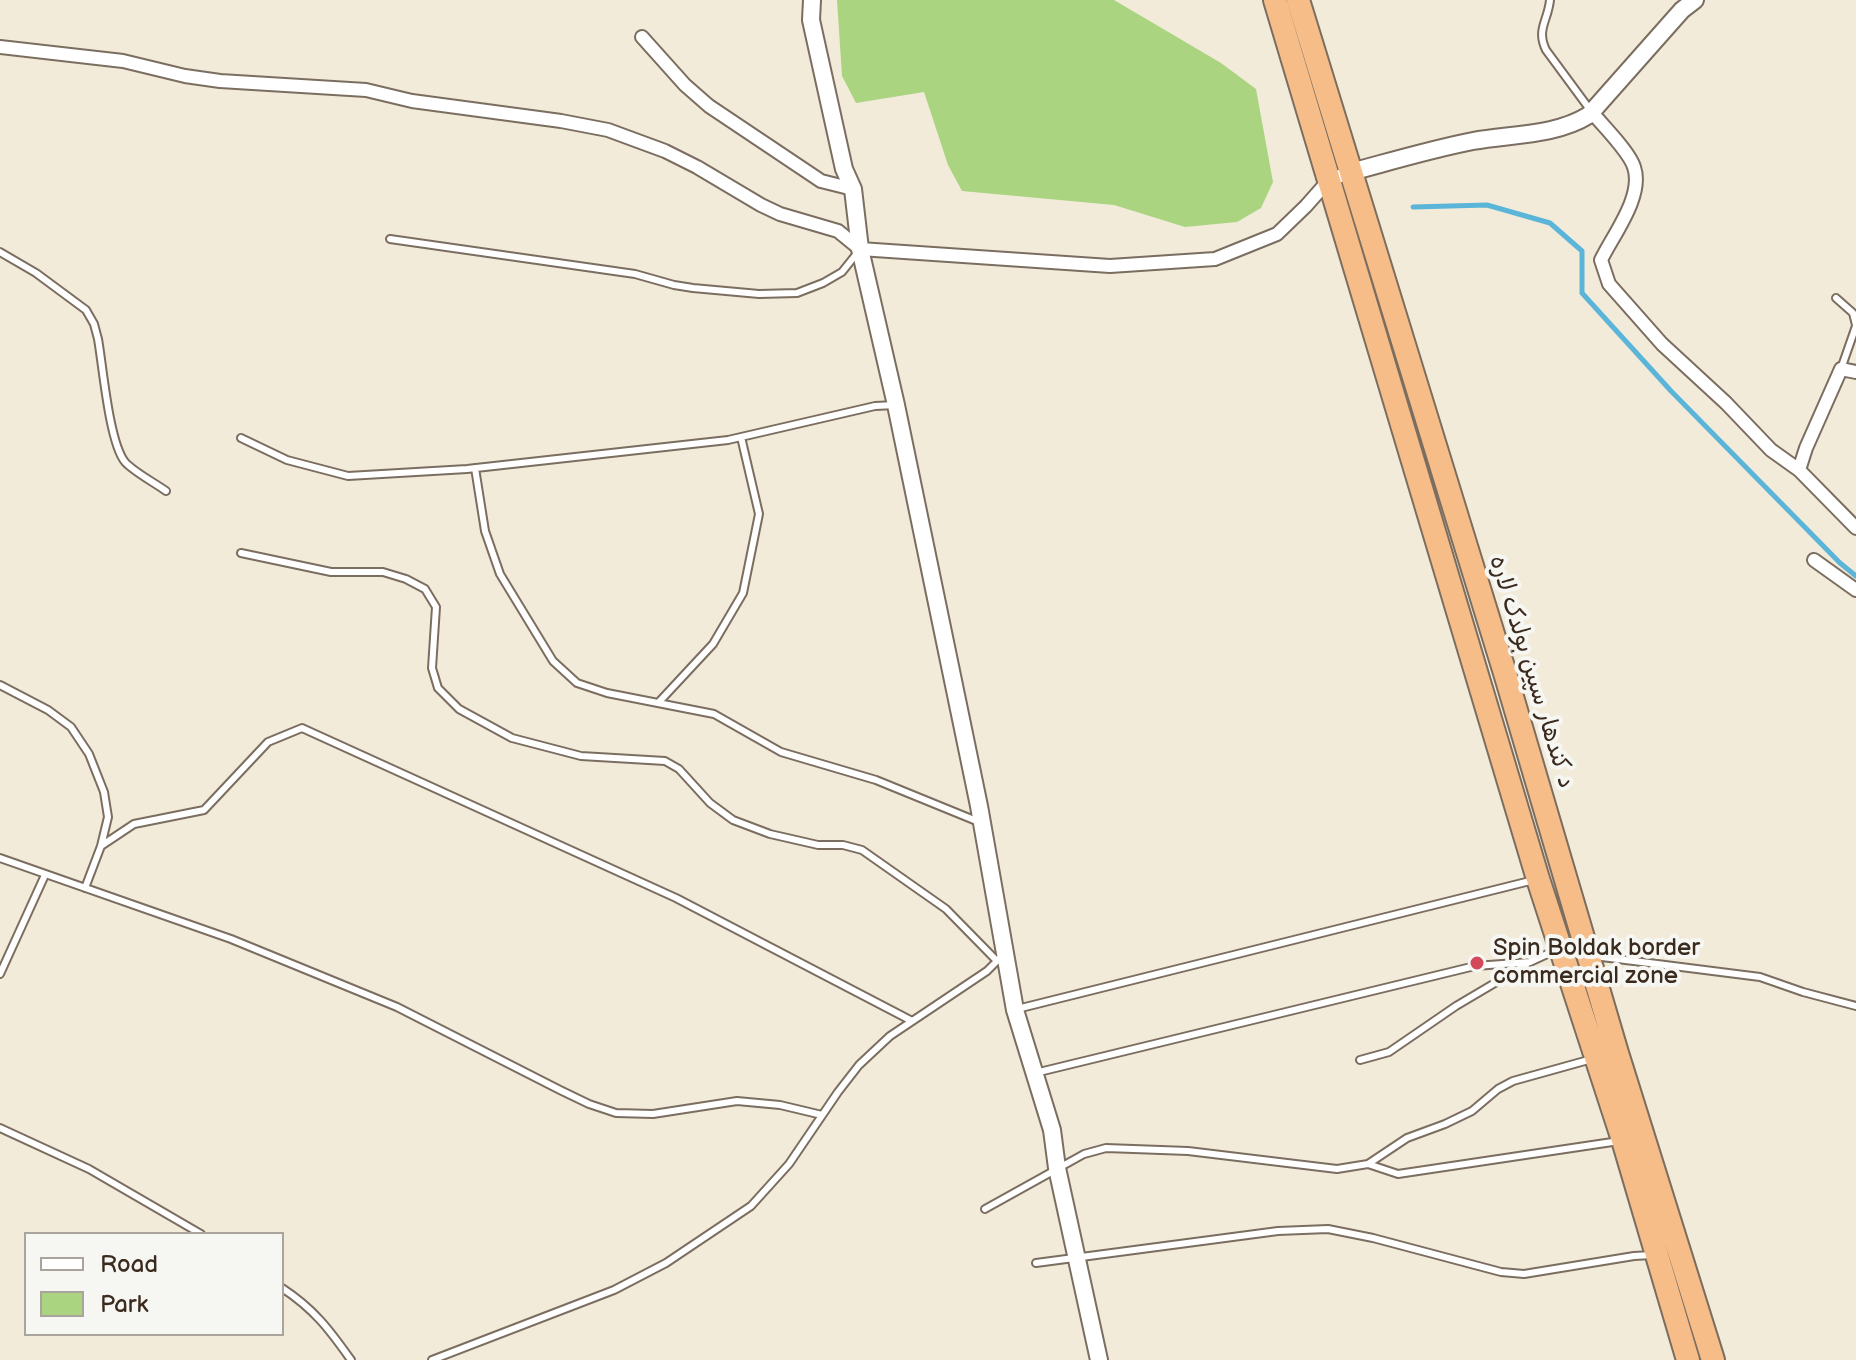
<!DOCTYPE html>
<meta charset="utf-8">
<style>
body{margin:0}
#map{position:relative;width:1856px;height:1360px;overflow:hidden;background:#f3ebda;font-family:"Balsamiq Sans",sans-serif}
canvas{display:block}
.legend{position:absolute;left:24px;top:1232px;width:260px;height:104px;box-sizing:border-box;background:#f6f6f2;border:2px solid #aba49d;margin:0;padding:10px 14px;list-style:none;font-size:24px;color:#3b2a1e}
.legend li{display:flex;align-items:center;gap:16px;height:40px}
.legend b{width:40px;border:2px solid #aba49d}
</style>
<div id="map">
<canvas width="1856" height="1360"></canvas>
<ul class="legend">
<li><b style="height:10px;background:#fff"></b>Road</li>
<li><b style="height:22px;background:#aad480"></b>Park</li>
</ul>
</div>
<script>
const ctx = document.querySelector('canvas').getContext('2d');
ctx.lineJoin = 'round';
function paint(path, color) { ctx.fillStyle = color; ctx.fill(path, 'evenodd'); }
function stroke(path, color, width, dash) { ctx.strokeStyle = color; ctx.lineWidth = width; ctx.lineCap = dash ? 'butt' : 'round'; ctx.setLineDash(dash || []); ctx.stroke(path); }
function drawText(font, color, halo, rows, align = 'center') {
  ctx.font = font + ' "Balsamiq Sans","Playpen Sans Arabic",sans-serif'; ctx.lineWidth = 8; ctx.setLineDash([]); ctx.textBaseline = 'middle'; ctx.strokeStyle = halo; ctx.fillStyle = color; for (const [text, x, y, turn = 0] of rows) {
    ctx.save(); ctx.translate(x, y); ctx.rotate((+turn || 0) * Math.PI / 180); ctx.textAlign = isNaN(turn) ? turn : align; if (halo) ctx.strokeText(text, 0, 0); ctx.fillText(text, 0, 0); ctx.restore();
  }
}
const green = new Path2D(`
 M837,0h277l107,63 35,26 17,93 -12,26 -24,14 -52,5 -71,-22 -152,-14 -14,-26 -24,-73 -68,11 -14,-27z`);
const stream = new Path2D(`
 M1413,207l74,-2 63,18 32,28v42l89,98 169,172 16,13`);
const service = new Path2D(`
 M1550,0c-2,21 -14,29 -4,50l45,61
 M390,239l245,35 39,11 19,3 66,6 38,-1 26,-10 19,-11 16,-20
 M0,252l36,21 50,37 8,14 4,15c5,28 11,103 27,123 9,10 30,21 41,29
 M1836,298l17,15 3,12
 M1841,369l15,-43
 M241,438l46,22 61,16 119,-7 261,-29 147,-34 21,-1
 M475,468l10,63 15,43 53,87 24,22 30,10 107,21 67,38 95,28 103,42
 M241,553l90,19h52l23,7 19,10 11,18 -4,61 6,20 21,21 53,29 69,18 84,5 14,8 31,34 23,17 37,14 48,11h25l19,5 84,59 50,51
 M0,685l48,25 23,17 18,27 15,38 4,25 -7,29 -16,42
 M659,702l54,-58 30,-51 16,-79 -18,-77
 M101,846l33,-22 70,-14 64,-68 34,-14 374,170 236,123
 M0,858l231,81 166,68 163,83 29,14 27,9 37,1 84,-13 43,4 42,10
 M1594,956l166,21 43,15 53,14
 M0,974l45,-99
 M1017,1009l517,-129
 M1360,1060l29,-8 67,-46 71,-42
 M1035,1073l440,-107 55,-4 26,-12
 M0,1128l89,41 112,65
 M1368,1164l30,10 221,-33
 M985,1209l99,-55 22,-6 82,3 149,18 31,-5 39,-26 38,-14 27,-13 26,-22 15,-8 79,-22
 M1036,1263l242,-32 50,-2 45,9 128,34 23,2 110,-18 18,-1
 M282,1288c32,21 47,41 69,72
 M432,1360l182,-70 52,-27 85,-57 38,-42 49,-72 21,-27 31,-29 97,-65 12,-12`);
const minor = new Path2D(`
 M642,37l43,48 24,21 112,75 32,8
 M0,47l123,14 62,15 35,5 146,9 46,11 149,20 47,9 57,21 32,16 64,38 19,9 58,17 22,18 250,17 105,-7 62,-25 29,-28 23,-26 22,-8
 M1591,111c11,14 38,40 43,56 10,29 -21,68 -33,93l8,24 53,60 64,59 45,47 28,20 57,58
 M1799,470l7,-22 35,-79 15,3
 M1814,560l42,30`);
const tertiary = new Path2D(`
 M812,0l-1,20 33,149 9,20 7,60 36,156 83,401 36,204 37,120 5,38 42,192
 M1351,172c41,-11 81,-23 122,-31 39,-7 82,-5 116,-26l93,-105 13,-10`);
const trunk = new Path2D(`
 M1275,0l263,879 85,261 65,220
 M1298,0l207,673 112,380 96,307`);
const markers = [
 [1477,963,8,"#d1495b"]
];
const streetNames = [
 ["د کندهار سپین بولدک لاره",1531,672,73]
];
const poiNames = [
 ["Spin Boldak border",1493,949],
 ["commercial zone",1493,977]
];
paint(green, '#aad480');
stroke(stream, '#5bb5d9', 5);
stroke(service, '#7b6e60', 10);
stroke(minor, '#7b6e60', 16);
stroke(tertiary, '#7b6e60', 20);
stroke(trunk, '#7b6e60', 26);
stroke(service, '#fff', 6);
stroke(minor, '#fff', 12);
stroke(tertiary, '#fff', 16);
stroke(trunk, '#f7bd88', 22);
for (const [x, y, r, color] of markers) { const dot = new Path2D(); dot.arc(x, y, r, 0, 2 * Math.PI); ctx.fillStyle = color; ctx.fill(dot); stroke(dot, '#f6f6f2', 3); }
drawText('24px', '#3b2a1e', '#f6f6f2', streetNames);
drawText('24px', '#3b2a1e', '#f6f6f2', poiNames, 'left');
</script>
